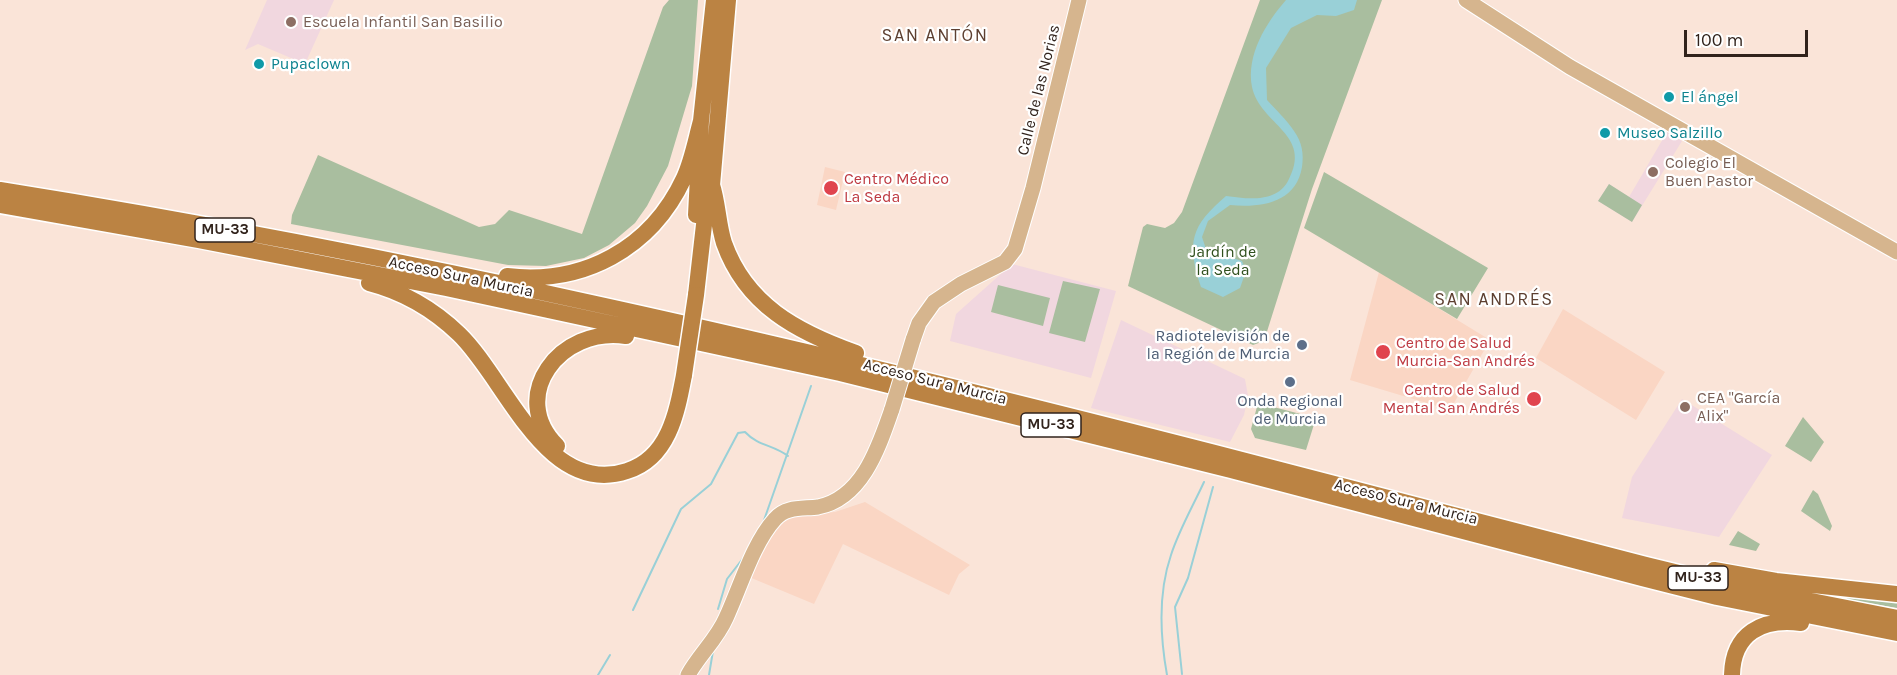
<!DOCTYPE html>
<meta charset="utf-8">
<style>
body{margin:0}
#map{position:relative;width:1897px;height:675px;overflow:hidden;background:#fae4d8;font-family:Karla,sans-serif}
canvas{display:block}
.scale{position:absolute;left:1684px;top:30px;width:124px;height:27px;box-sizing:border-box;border:3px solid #31231c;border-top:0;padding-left:8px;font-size:18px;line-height:21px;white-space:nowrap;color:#31231c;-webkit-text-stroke:4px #fff;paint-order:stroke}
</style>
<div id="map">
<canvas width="1897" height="675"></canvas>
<div class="scale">100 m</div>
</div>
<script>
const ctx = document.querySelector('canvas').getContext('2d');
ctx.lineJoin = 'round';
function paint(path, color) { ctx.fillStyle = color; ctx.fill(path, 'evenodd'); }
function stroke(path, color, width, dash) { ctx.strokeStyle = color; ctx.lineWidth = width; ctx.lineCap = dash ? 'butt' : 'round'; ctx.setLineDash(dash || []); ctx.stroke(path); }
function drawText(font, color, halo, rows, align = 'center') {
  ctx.font = font + ' Karla,sans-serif'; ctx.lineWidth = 4.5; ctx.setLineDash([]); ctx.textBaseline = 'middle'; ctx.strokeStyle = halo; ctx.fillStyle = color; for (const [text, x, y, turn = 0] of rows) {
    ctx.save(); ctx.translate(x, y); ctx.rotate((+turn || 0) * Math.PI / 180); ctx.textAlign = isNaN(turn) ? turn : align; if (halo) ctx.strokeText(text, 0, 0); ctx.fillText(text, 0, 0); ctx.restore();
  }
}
const built = new Path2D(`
 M825,167l20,5 -9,38 -19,-5z
 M1379,272l111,68 -40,70 -100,-30z
 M1563,309l102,63 -29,48 -100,-62z
 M865,502l105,63 -11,9 -10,21 -106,-51 -29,60 -65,-27 30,-55 17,-7 39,-3z`);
const education = new Path2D(`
 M267,0h67l-29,64 -47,-20 -13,6z
 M1667,132l15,9 -50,81 -34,-21 11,-17 20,13z
 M1012,264l104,27 -25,87 -141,-37 6,-27z
 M1121,320l124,59 3,17 -4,19 -14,27 -139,-34z
 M1682,399l90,56 -53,82 -97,-19 10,-41z`);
const green = new Path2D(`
 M669,0h29l-6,86 -24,80 -21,40 -12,17 -26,22 -25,13 -38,8 -38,-1 -217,-41 1,-9 26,-60 161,72 16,-3 14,-14 73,24 81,-227z
 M1260,0h122l-70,189 -48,152 -11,4 -125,-59 15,-59 4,-3 18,4 9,-5 8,-11z
 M1324,172l164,96 -31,51 -153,-91z
 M1609,184l33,21 -10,17 -34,-21z
 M1063,281l37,8 -15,53 -36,-9z
 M998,285l52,13 -7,28 -52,-14z
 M1258,403l58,15 -10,32 -51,-12 -4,-9z
 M1803,417l21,25 -13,20 -26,-16z
 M1813,490l5,4 14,32 -2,5 -29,-20z
 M1738,531l22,13 -4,7 -27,-6z
 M1797,591l100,9v8z`);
const water = new Path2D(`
 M1286,0h71l-3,10 -18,6 -19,-1 -26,13 -25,40 1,32c9,10 20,20 27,31 8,11 10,23 8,36 -6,36 -41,41 -72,38l-22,16 -6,16 4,12 36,12 4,10 -6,17 -17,9 -22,-10c-15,-45 -10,-61 25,-91 22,3 50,7 62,-15 26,-47 -28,-56 -36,-94 -6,-32 14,-64 34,-87z`);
const stream = new Path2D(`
 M763,523l48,-137
 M718,609l9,-30 17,-22
 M633,610l48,-101 30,-25 27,-51 7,-1c13,14 29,13 43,24
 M1182,674l-7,-67 13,-29 25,-91
 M598,675l12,-20
 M709,675l4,-24
 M1167,675c-7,-39 -9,-82 4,-120 8,-25 22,-49 33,-73`);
const major = new Path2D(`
 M1466,0l104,67 327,185
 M913,340l6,-17 15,-21 27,-18 44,-22 10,-13 18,-61 46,-188
 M688,675c11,-20 29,-36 38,-57 14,-30 27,-75 49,-99 11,-13 28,-10 43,-12 45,-9 61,-61 74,-98`);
const highway = new Path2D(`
 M712,185c6,19 6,39 12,58 22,62 73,89 132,110
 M0,190c408,65 811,159 1211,262 145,37 290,74 435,113l74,18 177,35
 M0,205l199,35 247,48 394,85 391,97 411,108 75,19 180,36
 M696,215l5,-94 13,-121
 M507,276c76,9 144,-27 177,-98 8,-17 12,-39 17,-57
 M369,283c35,9 64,26 90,51 47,45 87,164 168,137 42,-13 50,-59 57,-96
 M696,295l9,-79 7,-31 16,-185
 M557,446c-50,-50 3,-120 69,-110
 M1714,570l62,11 121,13
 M1732,675c1,-42 30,-57 69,-52`);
const majorBridge = new Path2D(`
 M892,409l21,-69`);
const highwayBridge = new Path2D(`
 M684,375l12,-80`);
const markers = [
 [291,22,6,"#8d6e63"],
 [259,64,6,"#0f9aa8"],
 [1669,97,6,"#0f9aa8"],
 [1605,133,6,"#0f9aa8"],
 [1653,172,6,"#8d6e63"],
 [831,188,8,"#e0444e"],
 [1302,345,6,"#5c6f8a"],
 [1383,352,8,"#e0444e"],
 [1290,382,6,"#5c6f8a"],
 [1534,399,8,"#e0444e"],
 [1685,407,6,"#8d6e63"]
];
const shields = [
 [225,230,60],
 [1051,425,60],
 [1698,578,60]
];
const shieldNames = [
 ["MU-33",225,230],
 ["MU-33",1051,425],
 ["MU-33",1698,578]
];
const educationNames = [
 ["Escuela Infantil San Basilio",303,22],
 ["Colegio El",1665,163],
 ["Buen Pastor",1665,181],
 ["CEA \"García",1697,398],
 ["Alix\"",1697,416]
];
const cultureNames = [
 ["Pupaclown",271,64],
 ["El ángel",1681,97],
 ["Museo Salzillo",1617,133]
];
const streetNames = [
 ["Calle de las Norias",1039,90,-76],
 ["Acceso Sur a Murcia",461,277,12],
 ["Acceso Sur a Murcia",935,382,14],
 ["Acceso Sur a Murcia",1406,502,14]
];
const healthNames = [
 ["Centro Médico",844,179],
 ["La Seda",844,197],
 ["Centro de Salud",1396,343],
 ["Murcia-San Andrés",1396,361],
 ["Centro de Salud",1520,390,"right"],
 ["Mental San Andrés",1520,408,"right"]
];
const parkNames = [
 ["Jardín de",1223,252],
 ["la Seda",1223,270]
];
const serviceNames = [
 ["Radiotelevisión de",1290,336],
 ["la Región de Murcia",1290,354],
 ["Onda Regional",1290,401,"center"],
 ["de Murcia",1290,419,"center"]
];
const neighbourhoodNames = [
 ["SAN ANTÓN",935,36],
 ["SAN ANDRÉS",1494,300]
];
paint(built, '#fad6c4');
paint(education, '#f1d7df');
paint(green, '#a9be9f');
paint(water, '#99d0d7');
stroke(stream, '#99d0d7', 2);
stroke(major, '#fff', 17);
stroke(highway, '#fff', 19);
stroke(major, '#d6b58e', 15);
stroke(highway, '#bb8343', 16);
stroke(majorBridge, '#fff', 17, []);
stroke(highwayBridge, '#fff', 19, []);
stroke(majorBridge, '#d6b58e', 15);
stroke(highwayBridge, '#bb8343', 16);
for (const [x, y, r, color] of markers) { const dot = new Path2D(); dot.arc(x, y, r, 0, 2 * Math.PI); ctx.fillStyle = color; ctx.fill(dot); stroke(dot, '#fff', 2); }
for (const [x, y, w] of shields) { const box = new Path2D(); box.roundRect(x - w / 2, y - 12, w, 24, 4.5); ctx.fillStyle = '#fff'; ctx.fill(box); stroke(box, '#31231c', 1.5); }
drawText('bold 15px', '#31231c', null, shieldNames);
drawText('16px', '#785e54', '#fff', educationNames, 'left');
drawText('16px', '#0d838f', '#fff', cultureNames, 'left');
drawText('16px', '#31231c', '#fff', streetNames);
drawText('16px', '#be3a42', '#fff', healthNames, 'left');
drawText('16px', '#30501d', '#fff', parkNames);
drawText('16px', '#4e5e75', '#fff', serviceNames, 'right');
ctx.letterSpacing = '1.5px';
drawText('18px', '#5d3f30', '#fff', neighbourhoodNames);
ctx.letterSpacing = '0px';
</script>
